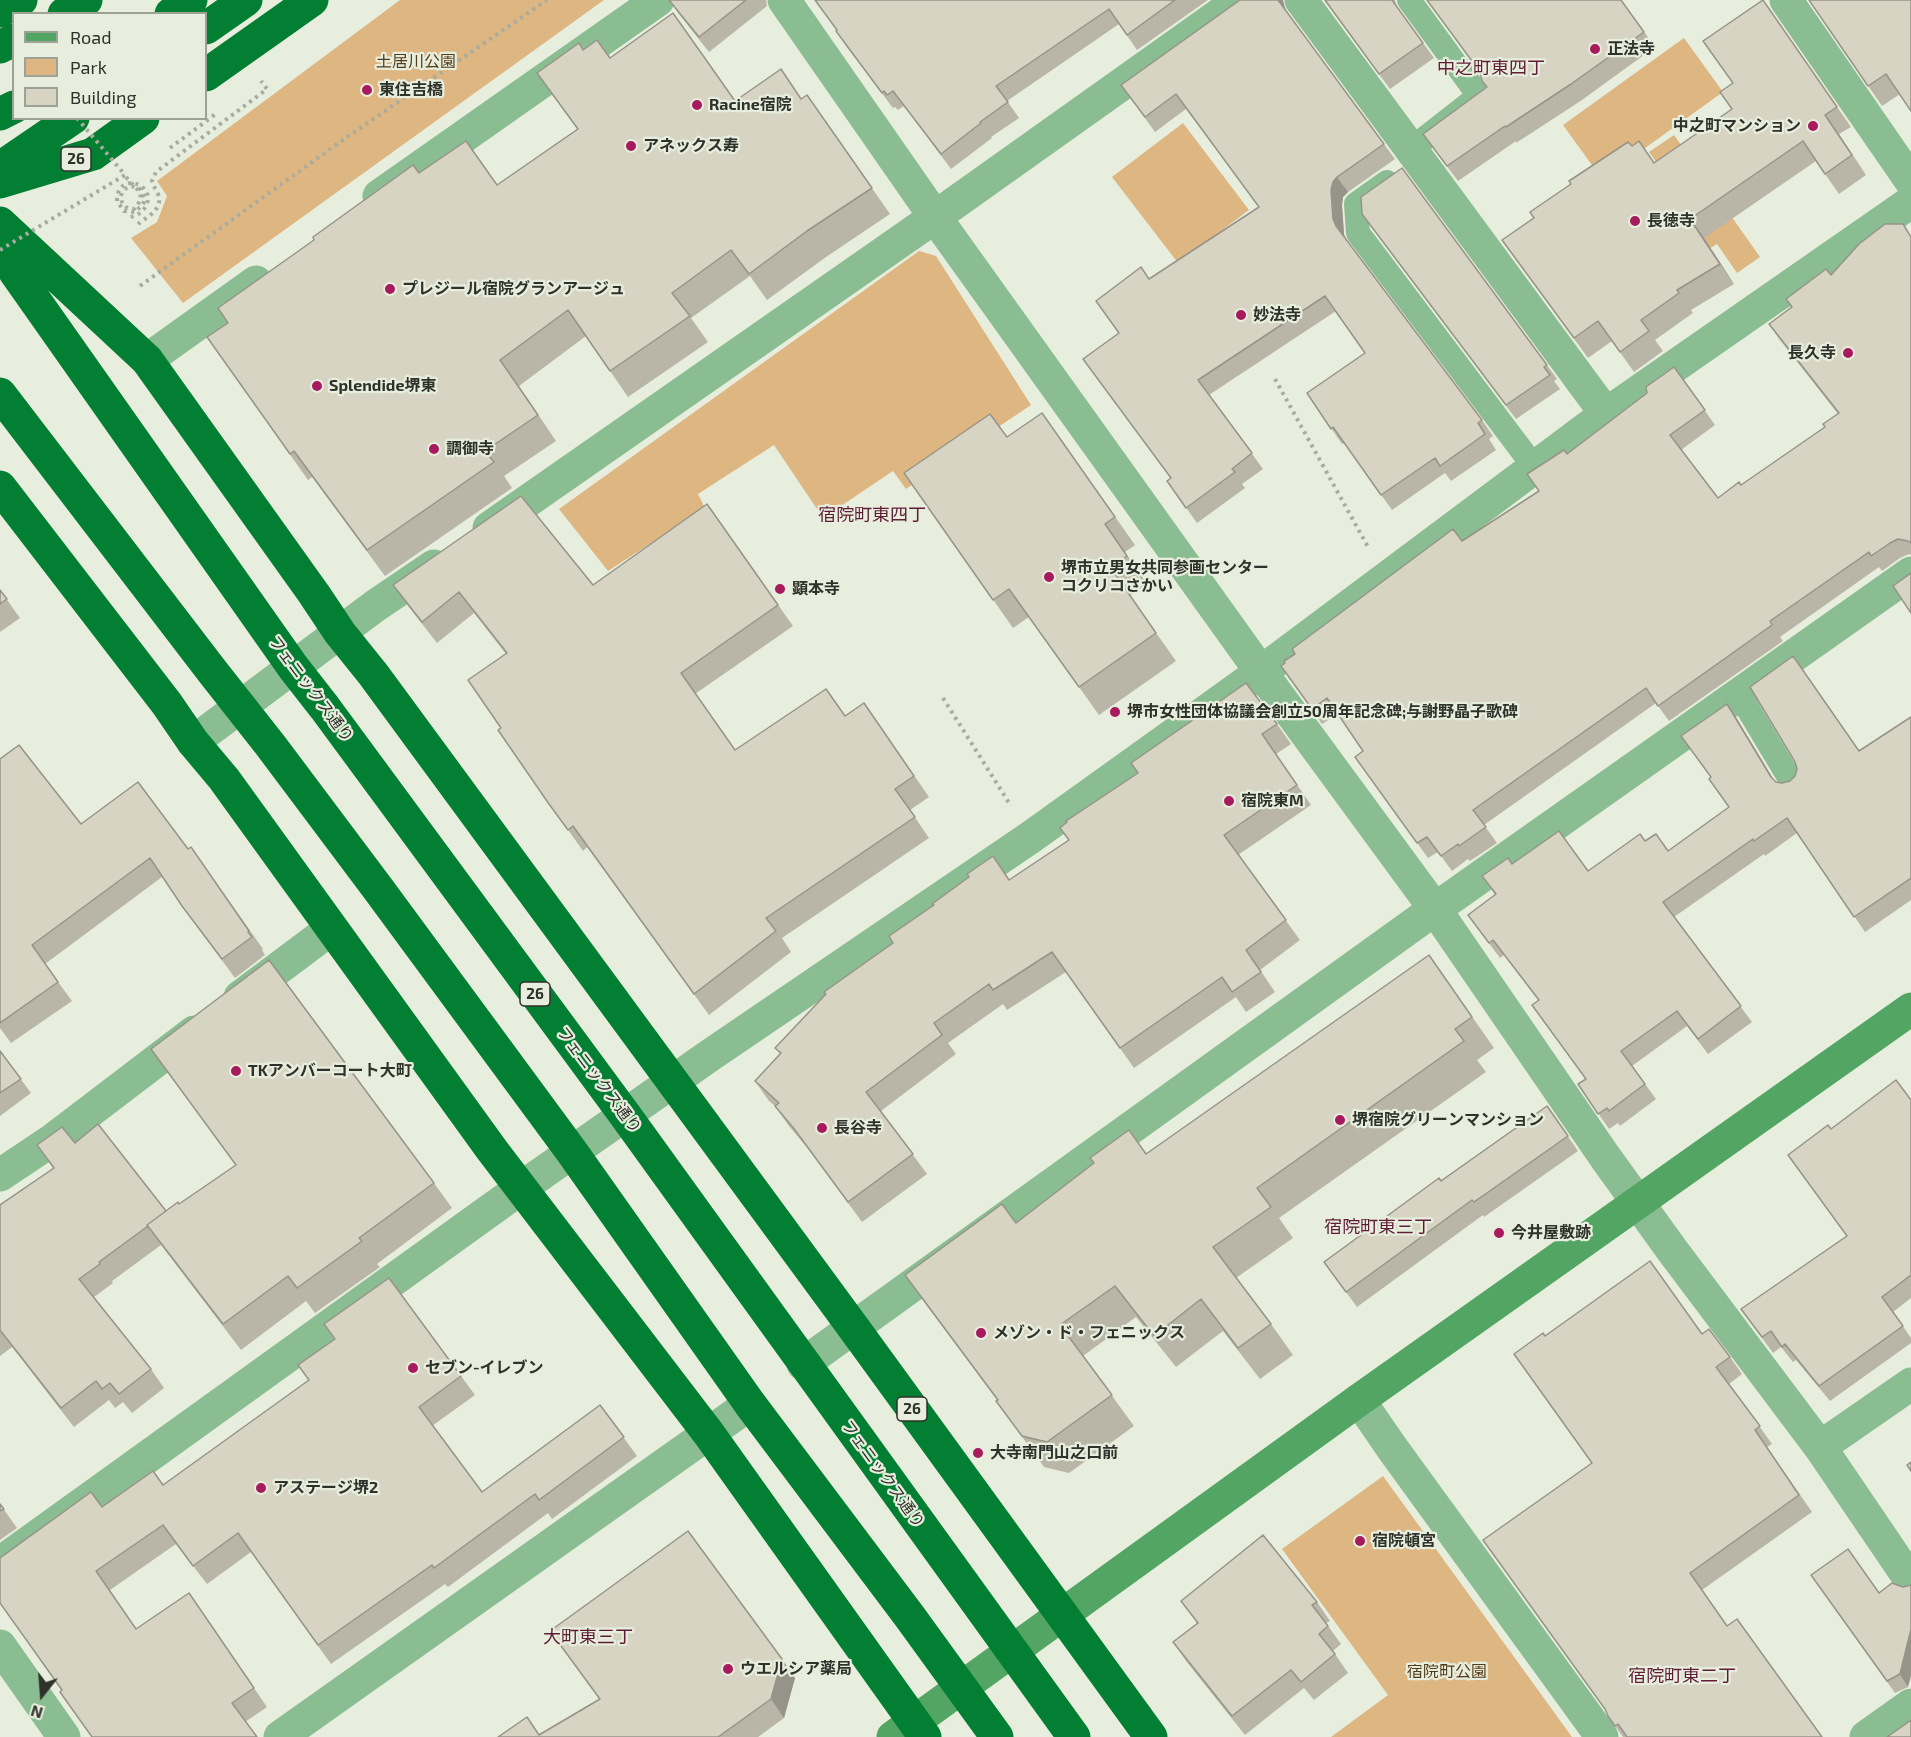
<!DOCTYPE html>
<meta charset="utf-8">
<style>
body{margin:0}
#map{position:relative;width:1911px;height:1737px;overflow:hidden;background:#e8eedd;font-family:"Exo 2",sans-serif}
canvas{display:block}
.legend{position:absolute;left:12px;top:12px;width:195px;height:108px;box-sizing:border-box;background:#e8eedd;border:2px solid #9ea296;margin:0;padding:8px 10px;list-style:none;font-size:18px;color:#2f312b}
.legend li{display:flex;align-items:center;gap:12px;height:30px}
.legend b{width:30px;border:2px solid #9ea296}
.north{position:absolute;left:12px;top:1665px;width:60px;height:60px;-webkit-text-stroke:4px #e8eedd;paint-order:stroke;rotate:197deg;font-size:16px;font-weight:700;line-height:24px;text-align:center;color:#2f312b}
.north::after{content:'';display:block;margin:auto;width:21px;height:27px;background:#2f312b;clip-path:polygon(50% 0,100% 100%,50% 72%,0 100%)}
</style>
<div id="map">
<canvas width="1911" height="1737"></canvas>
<ul class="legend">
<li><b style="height:8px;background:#53a564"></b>Road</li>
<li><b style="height:16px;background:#deb682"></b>Park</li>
<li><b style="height:16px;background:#d7d4c3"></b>Building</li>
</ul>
<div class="north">N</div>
</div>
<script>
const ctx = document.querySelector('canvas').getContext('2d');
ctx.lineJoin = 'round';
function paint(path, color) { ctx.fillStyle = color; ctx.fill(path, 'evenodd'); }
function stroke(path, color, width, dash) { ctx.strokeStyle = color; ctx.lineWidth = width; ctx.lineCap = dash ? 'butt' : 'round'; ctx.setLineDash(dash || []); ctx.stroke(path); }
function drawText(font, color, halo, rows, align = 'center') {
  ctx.font = font + ' "Exo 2","Noto Sans JP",sans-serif'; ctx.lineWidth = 4.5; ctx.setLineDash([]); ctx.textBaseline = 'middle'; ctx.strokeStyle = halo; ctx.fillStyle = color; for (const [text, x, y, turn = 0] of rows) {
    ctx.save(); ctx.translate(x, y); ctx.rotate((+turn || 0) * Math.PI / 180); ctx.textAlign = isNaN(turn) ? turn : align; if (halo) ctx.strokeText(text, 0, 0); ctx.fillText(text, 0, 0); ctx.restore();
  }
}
const green = new Path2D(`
 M400,0h204l-421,303 -52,-65 26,-16 10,-26 -10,-15z
 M1684,38l39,54 -121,87 -39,-54z
 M1183,123l66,87 -71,53 -66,-86z
 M1674,135l86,122 -23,16 -20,-29 -13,8 -12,-39 -43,-61z
 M919,251l17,5 95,149 -125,84 -13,-18 -70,47 -49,-73 -76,49 7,14 -97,63 -49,-62z
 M1383,1476l189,261h-241l57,-42 -106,-146z`);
const path = new Path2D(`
 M170,148l47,-35
 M126,177c10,12 22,17 8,32 -10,0 -15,-7 -12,-17 6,-6 10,-7 18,-3l5,10 -2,5 -8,8 -11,-1 -7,-10c0,-31 40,-17 29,5 -4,7 -10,10 -16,11
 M138,224c9,-7 26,-15 20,-30 -2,-5 -5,-8 -6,-13l4,-9 111,-83 -6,-8
 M140,286l200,-144 207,-142
 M1275,379l93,168
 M943,698l68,108`);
const lane = new Path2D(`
 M1409,0l70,96 -68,53
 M1387,182l-31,22 2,29 177,235
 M1739,694l54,90`);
const street = new Path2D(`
 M784,0l151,217 326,455 174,237 170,248 67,93 148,197 91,134
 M1301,0l305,414
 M1786,0l125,181
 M379,196l279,-196
 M147,360l109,-78
 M489,528l446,-311 305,-217
 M193,742l182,-136 59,-40
 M240,997l91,-68
 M0,1175l51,-34 143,-109
 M803,1364l632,-455 476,-336
 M1359,1400l33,48 210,289
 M1820,1447l91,-63
 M0,1563l521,-375 188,-132 322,-219 230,-165 345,-258 305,-212
 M0,1646l64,91
 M280,1737l470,-333
 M1866,1737l45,-32`);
const secondary = new Path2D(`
 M893,1737l466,-337 552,-391`);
const highway = new Path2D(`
 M0,11l21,-11
 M64,14l22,-14
 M171,14l20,-14
 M206,28l40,-28
 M206,75l106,-75
 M0,114l14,-7
 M0,168l73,-50
 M0,182l93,-28 50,-36
 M0,223l147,137 167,234 26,39 33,41 480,653 298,410
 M0,247l15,25 278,395 32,41 300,407 449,622
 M0,394l212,277 59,75 108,144 193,262 178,252 160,213 87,120
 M0,487l167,217 26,38 31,37 268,371 217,284 216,303`);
const pathBridge = new Path2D(`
 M0,250l125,-75 -48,-57`);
const highwayBridge = new Path2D(`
 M0,47l14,-7`);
const wall = new Path2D(`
 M669,0h97l1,6 -58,46 -31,-39z
 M815,0h393l-71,50 -18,-26 -112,77 12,17 -28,19 1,1 -41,31 -47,-63 -6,4 -3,-3 -2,1 -47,-62 -10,-15 1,-1z
 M1324,0h71l2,7 37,51 -44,31z
 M1621,0l34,47 -73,53 -66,43v-2l-58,40 -24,-32 53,-62 -7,-14z
 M1763,0l88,127 -12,7 27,41 -27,19 -23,-33 -112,77 30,46 -43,26 2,3 -38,27 8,11 -29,21 -22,-31 -24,17 -86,-118 130,-94 22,17 78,-54 1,-26z
 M1809,0h102l-11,94 -18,12z
 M1282,2l3,8 110,149 -47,33 -5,5 -1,8 2,29 2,5 136,181 11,16 -4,3 7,11 -45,31 -6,-8 -53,37 -48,-67 -2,1 -35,-51 58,-40 -29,-42 -127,84 54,74 -21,15 3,4 -48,35 -30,-42 3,-2 -51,-146 30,-54 110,-72 -73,-98 -31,23 -34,-47z
 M583,50l27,8 125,43 66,-2 6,-4 83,119 -64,43 -59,43 -17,-24 -59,42 17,24 -80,55 -42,-61 -67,50 37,55 -52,35 8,12 -127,88 -73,-99 -4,3 -101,-143 21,-14 191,-150 78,12 80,-56 -40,-56z
 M1362,214l185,151 10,14 -3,2 6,8 -44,30z
 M1911,236v319l-2,-1 -9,4 -18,13 -3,-4 -99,70 3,4 -114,80 -13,-18 -172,122 13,18 -27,18 -2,-2 -16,12 -14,-19 -10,6 -73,-101 8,-6 -25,-37 -16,10 -41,-58 181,-125 77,-50 28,-37 80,-61 27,-26 41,58 -34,25 37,48 23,-13 84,-58 13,-13 -58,-74 -11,-16 62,-49z
 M1042,413l93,132 -10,7 22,32 -17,12 46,65 -77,54 -70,-98 -16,11 -109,-155 103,-36z
 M707,504l86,122 -98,68 40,56 110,-34 19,-13 65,94 -19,13 19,28 -147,100 9,14 -82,63 -122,-168 -4,4 -85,-121 3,-2 5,-74 -32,-41 -37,30 -29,-37 -15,-21h200z
 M0,590l20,28 -20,14z
 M1727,704l10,15 37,61 2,2 6,1 8,-2 69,-30 52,-34v183l-46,32 -68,-99 -32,23 -1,-2 -90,63 78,105 -44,32 -21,-28 -55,40 24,33 -36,27 -2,-3 -9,6 -31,-45 8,-5 -48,-79 -34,-45 -4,3 -32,-43 27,-20 -13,-19 30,-12 76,7 57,-30 23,10 61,-44 -18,-30z
 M1277,724l14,20 -15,10 35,51 -73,50 62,85 -40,30 15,22 -29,20 -10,-15 -102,71 -68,-96 -59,38 -4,-6 -55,39 8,11 -75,57 46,63 -65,48 -53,-72 -20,-24 -14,-20 -6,-5 -14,-20 25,-27 -5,-6 234,-168z
 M0,759l81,65 107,25 3,-2 72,102 -1,1 3,5 -30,23 -40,-54 -33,-47 -117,87 27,37 -61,42 -11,-15z
 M1429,955l65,93 -17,12 9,12 -207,146 14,20 -57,40 35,46 22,31 -33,24 -37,-48 -47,36 -40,-50 -53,39 51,70 -65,47 -25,-6 -48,-66 1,-1 -70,-94 -22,-31 111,-52 130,-69z
 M151,1049l283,134 18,25 -75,56 3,3 -65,46 -9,-12 -65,49 -80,-105 -49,36 1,2 -19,14 57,72 13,19 -32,25 -9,-11 -8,6 -6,-8 -35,27 -62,-80 -12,9v-151l53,-37 -16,-23 38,-2 91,68 13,-7 57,-39z
 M0,1051l31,42 -31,23z
 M1911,1100v198l-18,14 18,26v5l-81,58 -34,-41 -3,2 -12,-15 -8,6 -32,-44 105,-73 -15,-107z
 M1547,1106l31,45 -94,66 -1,-2 -126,92 -33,-45z
 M324,1324l137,52 14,19 -43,31 50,66 118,-87 37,51 -85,63 -4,-6 -100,74 -3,-3 -114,80 -80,-112 -44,32 -31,-40 -66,46 26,39 53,-36 78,114 -22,15 -183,-31 40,-184 61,-22 146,-105 25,-40z
 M1702,1334l28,23 12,17 -13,10 43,60 -5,3 45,65 -110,78 25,36 95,111h-199l-15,-21 -16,-253 -47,-127z
 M0,1504l17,24 -17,12z
 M1848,1549l60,138 -13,6 -84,-118z
 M1181,1601l136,1 13,19 -4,2 15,21 -8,7 15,22 -34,27 -10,-12 -59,47 -59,-74 -13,-19 24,-19z
 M550,1631l232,28 13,19 -11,40 -26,19h-260l29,-20 12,17 60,-35z`);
const shadedWall = new Path2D(`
 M1278,0h5l3,11z
 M1337,177l11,15 -5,5 -1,8 2,29 2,7 -10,-15 -3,-7 -2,-29 2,-8z
 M1690,219l14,19 30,46 -14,-20z
 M1727,704l10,15 44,73 -10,-15z
 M1911,1629v47l-3,11 -8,-13z
 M782,1659l13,19 -11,40 -13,-19z`);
const building = new Path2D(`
 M669,0h77l-47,37z
 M815,0h360l-48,35 -18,-26 -113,77 12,16 -28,20 1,1 -40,31 -48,-63 -6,4 -3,-4 -2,2 -46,-62 1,-1z
 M1240,0h38l106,144 -47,33 -4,5 -2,8 2,29 3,7 146,194 -4,3 7,11 -45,32 -5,-8 -54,37 -48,-68 -2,2 -24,-36 58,-40 -40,-57 -127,84 54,73 -20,16 3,3 -49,36 -19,-27 4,-3 -88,-119 36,-26 -23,-32 45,-34 8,12 110,-72 -83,-113 -31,23 -24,-32z
 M1325,0h67l31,43 -44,31z
 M1427,0h194l23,32 -73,52 -65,43 -1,-1 -58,40 -24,-32 64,-47 -5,-6 -2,-9z
 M1763,0l74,107 -12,8 27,40 -27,19 -22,-33 -113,78 30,45 -43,26 2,3 -38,27 8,11 -29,21 -22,-31 -24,17 -72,-98 32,-22 -4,-6 41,-28 -2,-3 59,-39 4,4 7,-5 15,22 78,-54 -12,-17 13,-9 -30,-42z
 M1809,0h102v111l-25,-37 -18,12z
 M673,13l62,88 46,-32 20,30 6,-4 65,93 -65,43 -58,43 -18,-24 -59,43 18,23 -80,55 -42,-61 -68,50 38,55 -53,36 9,11 -127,88 -73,-99 -4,3 -83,-117 21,-14 -10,-15 96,-68 -1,-3 100,-72 6,8 47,-32 31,44 81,-56 -41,-56 42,-30 4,7 14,-10 13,18z
 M1402,168l145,197 -3,2 6,8 -44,30 -144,-191 -1,-17z
 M1885,224h18l8,13v306l-3,-2 -10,-2 -8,4 -19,13 -2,-4 -99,69 2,4 -114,81 -12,-18 -173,122 13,17 -27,19 -1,-2 -17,12 -14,-19 -10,6 -62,-86 8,-6 -36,-53 -15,11 -31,-43 4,-3 -1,-2 11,-7 -3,-5 161,-120 9,12 77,-50 -12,-17 37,-24 3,4 80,-61 -1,-6 28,-20 31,43 -35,25 48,63 21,-16 2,3 84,-58 -2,-3 16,-11 -70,-89 23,-17 -6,-8 40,-30 5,6 28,-31z
 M1042,413l73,104 -10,7 22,32 -16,12 45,65 -77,54 -70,-98 -16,11 -89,-127 86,-59 17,23z
 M521,496l72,89 114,-81 71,101 -97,68 54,77 91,-61 19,27 19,-13 50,73 -19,13 20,28 -149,101 10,13 -82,63 -121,-168 -5,4 -19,-26 -51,-74 3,-2 -33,-48 39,-27 -48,-61 -37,30 -29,-37z
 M1911,573v40l-18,-27z
 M0,590l7,9 -7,5z
 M1793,656l66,95 52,-34v161l-57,39 -67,-99 -33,23 -1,-2 -90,63 78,104 -43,33 -21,-28 -56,40 24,33 -36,27 -2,-3 -9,6 -20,-30 8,-5 -54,-74 7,-5 -46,-60 -4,3 -21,-28 28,-21 -14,-18 26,-18 4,6 47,-33 29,40 52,-37 5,7 11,-7 12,17 61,-44 -20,-28 2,-2 -30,-41 46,-32 44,73 5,5 6,1 8,-2 5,-5 2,-7 -2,-7 -45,-75z
 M1246,683l31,41 -15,10 35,51 -73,50 62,85 -40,30 15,22 -29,20 -10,-15 -102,71 -68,-96 -59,38 -4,-6 -55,39 8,12 -76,57 47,62 -65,48 -53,-72 -20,-24 4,-3 -24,-22 26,-28 -6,-5 51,-54 -2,-2 69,-49 -4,-7 45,-31 -2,-1 37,-27 -2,-3 26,-18 16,24 60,-40 -9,-12 7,-6 -1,-1 72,-48 -7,-10z
 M19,745l62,79 57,-42 50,67 3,-2 58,84 -1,1 4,5 -30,22 -40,-53 -32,-48 -118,87 26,37 -58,41v-264z
 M1429,955l43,62 -17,12 9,12 -207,147 14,19 -58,40 58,77 -33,24 -37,-49 -47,37 -39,-50 -55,39 52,70 -65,47 -25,-6 -26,-35 2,-1 -93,-125 97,-71 14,19 78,-60 -4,-5 39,-28 17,24z
 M269,960l165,223 -75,55 3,3 -65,47 -9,-12 -65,48 -76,-99 31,-23 1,2 57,-39 -85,-116z
 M0,1051l21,28 -21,14z
 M1896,1080l15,20v175l-29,22 21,29 -84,60 -34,-42 -3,3 -11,-16 -9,6 -21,-28 106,-73 -59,-81 40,-30 3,4z
 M1547,1106l21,30 -94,66 -2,-2 -126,92 -22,-30 115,-84 2,3z
 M98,1124l68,87 -19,14 1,1 -49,36 1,2 -21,15 72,90 -32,25 -9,-11 -8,6 -6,-8 -35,27 -61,-78v-125l54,-37 -17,-23 25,-18 13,16z
 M1650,1261l52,73 7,-5 21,28 -14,10 44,59 -5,4 44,65 -109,78 37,53 10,-7 85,118h-195l-9,-13 -3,2 -7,-10 -3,-7 -122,-169 109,-77 -78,-109 29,-21 2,3z
 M389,1278l72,98 -42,31 63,85 118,-87 24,32 -85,63 -4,-6 -101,74 -2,-3 -114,80 -80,-112 -45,33 -30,-41 -67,46 40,58 53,-36 65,95 -22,15 25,34h-165l-32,-45 2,-2 -62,-87v-45l91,-66 11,15 51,-36 10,14 146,-105 -11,-15 37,-26 -11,-15z
 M1911,1462v9l-4,-6z
 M0,1504l4,5 -4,2z
 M688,1531l94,128 -11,40 -53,38h-220l29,-20 12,18 61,-36 -50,-68z
 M1263,1535l54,67 -5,3 16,21 -9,8 16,20 -34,28 -10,-12 -59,46 -59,-74 25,-19 -17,-22z
 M1848,1549l31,44 13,-10 11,4 8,-2v44l-11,45 -13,7 -76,-106z
 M1911,1720v17h-24z`);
const markers = [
 [1595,49,6,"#a71a5d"],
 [367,90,6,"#a71a5d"],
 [697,105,6,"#a71a5d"],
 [1813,126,6,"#a71a5d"],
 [631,146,6,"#a71a5d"],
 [1635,221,6,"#a71a5d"],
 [390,289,6,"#a71a5d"],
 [1241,315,6,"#a71a5d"],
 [1848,353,6,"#a71a5d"],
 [317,386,6,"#a71a5d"],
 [434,449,6,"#a71a5d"],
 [1049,577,6,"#a71a5d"],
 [780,589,6,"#a71a5d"],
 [1115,712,6,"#a71a5d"],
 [1229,801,6,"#a71a5d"],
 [236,1071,6,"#a71a5d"],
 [1340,1120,6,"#a71a5d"],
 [822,1128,6,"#a71a5d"],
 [1499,1233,6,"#a71a5d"],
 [981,1333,6,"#a71a5d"],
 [413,1368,6,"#a71a5d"],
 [978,1453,6,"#a71a5d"],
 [261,1488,6,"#a71a5d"],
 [1360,1541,6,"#a71a5d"],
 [728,1669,6,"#a71a5d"]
];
const shields = [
 [76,159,30],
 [535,994,30],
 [912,1409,30]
];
const shieldNames = [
 ["26",76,159],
 ["26",535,994],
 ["26",912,1409]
];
const poiNames = [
 ["正法寺",1607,49],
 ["東住吉橋",379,90],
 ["Racine宿院",709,105],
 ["中之町マンション",1801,126,"right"],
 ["アネックス寿",643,146],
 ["長徳寺",1647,221],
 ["プレジール宿院グランアージュ",402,289],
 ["妙法寺",1253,315],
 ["長久寺",1836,353,"right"],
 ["Splendide堺東",329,386],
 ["調御寺",446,449],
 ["堺市立男女共同参画センター",1061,568],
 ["コクリコさかい",1061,586],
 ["顕本寺",792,589],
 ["堺市女性団体協議会創立50周年記念碑;与謝野晶子歌碑",1127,712],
 ["宿院東M",1241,801],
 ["TKアンバーコート大町",248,1071],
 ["堺宿院グリーンマンション",1352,1120],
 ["長谷寺",834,1128],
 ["今井屋敷跡",1511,1233],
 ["メゾン・ド・フェニックス",993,1333],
 ["セブン-イレブン",425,1368],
 ["大寺南門山之口前",990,1453],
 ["アステージ堺2",273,1488],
 ["宿院頓宮",1372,1541],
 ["ウエルシア薬局",740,1669]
];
const parkNames = [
 ["土居川公園",416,62],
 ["宿院町公園",1447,1672]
];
const streetNames = [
 ["フェニックス通り",311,689,53],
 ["フェニックス通り",599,1080,53],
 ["フェニックス通り",883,1474,54]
];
const neighbourhoodNames = [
 ["中之町東四丁",1491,68],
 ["宿院町東四丁",872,515],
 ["宿院町東三丁",1378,1227],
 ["大町東三丁",588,1637],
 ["宿院町東二丁",1682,1676]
];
paint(green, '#deb682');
stroke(path, '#a8ac9f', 4, [3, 4.5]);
stroke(lane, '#8abd91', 24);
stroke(street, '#8abd91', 33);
stroke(secondary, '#53a564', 33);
stroke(highway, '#027f32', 33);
stroke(pathBridge, '#a8ac9f', 4, [3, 4.5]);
stroke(highwayBridge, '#027f32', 33);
paint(wall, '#b9b6a8');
paint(shadedWall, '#969488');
paint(building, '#d7d4c3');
stroke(building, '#969488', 1.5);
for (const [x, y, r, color] of markers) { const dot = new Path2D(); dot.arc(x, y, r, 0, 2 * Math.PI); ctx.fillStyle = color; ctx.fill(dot); stroke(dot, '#e8eedd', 2); }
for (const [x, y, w] of shields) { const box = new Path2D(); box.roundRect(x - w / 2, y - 12, w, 24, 4.5); ctx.fillStyle = '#e8eedd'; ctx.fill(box); stroke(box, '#2f312b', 1.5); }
drawText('bold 15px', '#2f312b', null, shieldNames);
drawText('bold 16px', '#2f312b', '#e8eedd', poiNames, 'left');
drawText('16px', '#553c18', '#e8eedd', parkNames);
drawText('16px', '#2f312b', '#e8eedd', streetNames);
drawText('18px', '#5e1c37', '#e8eedd', neighbourhoodNames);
</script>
